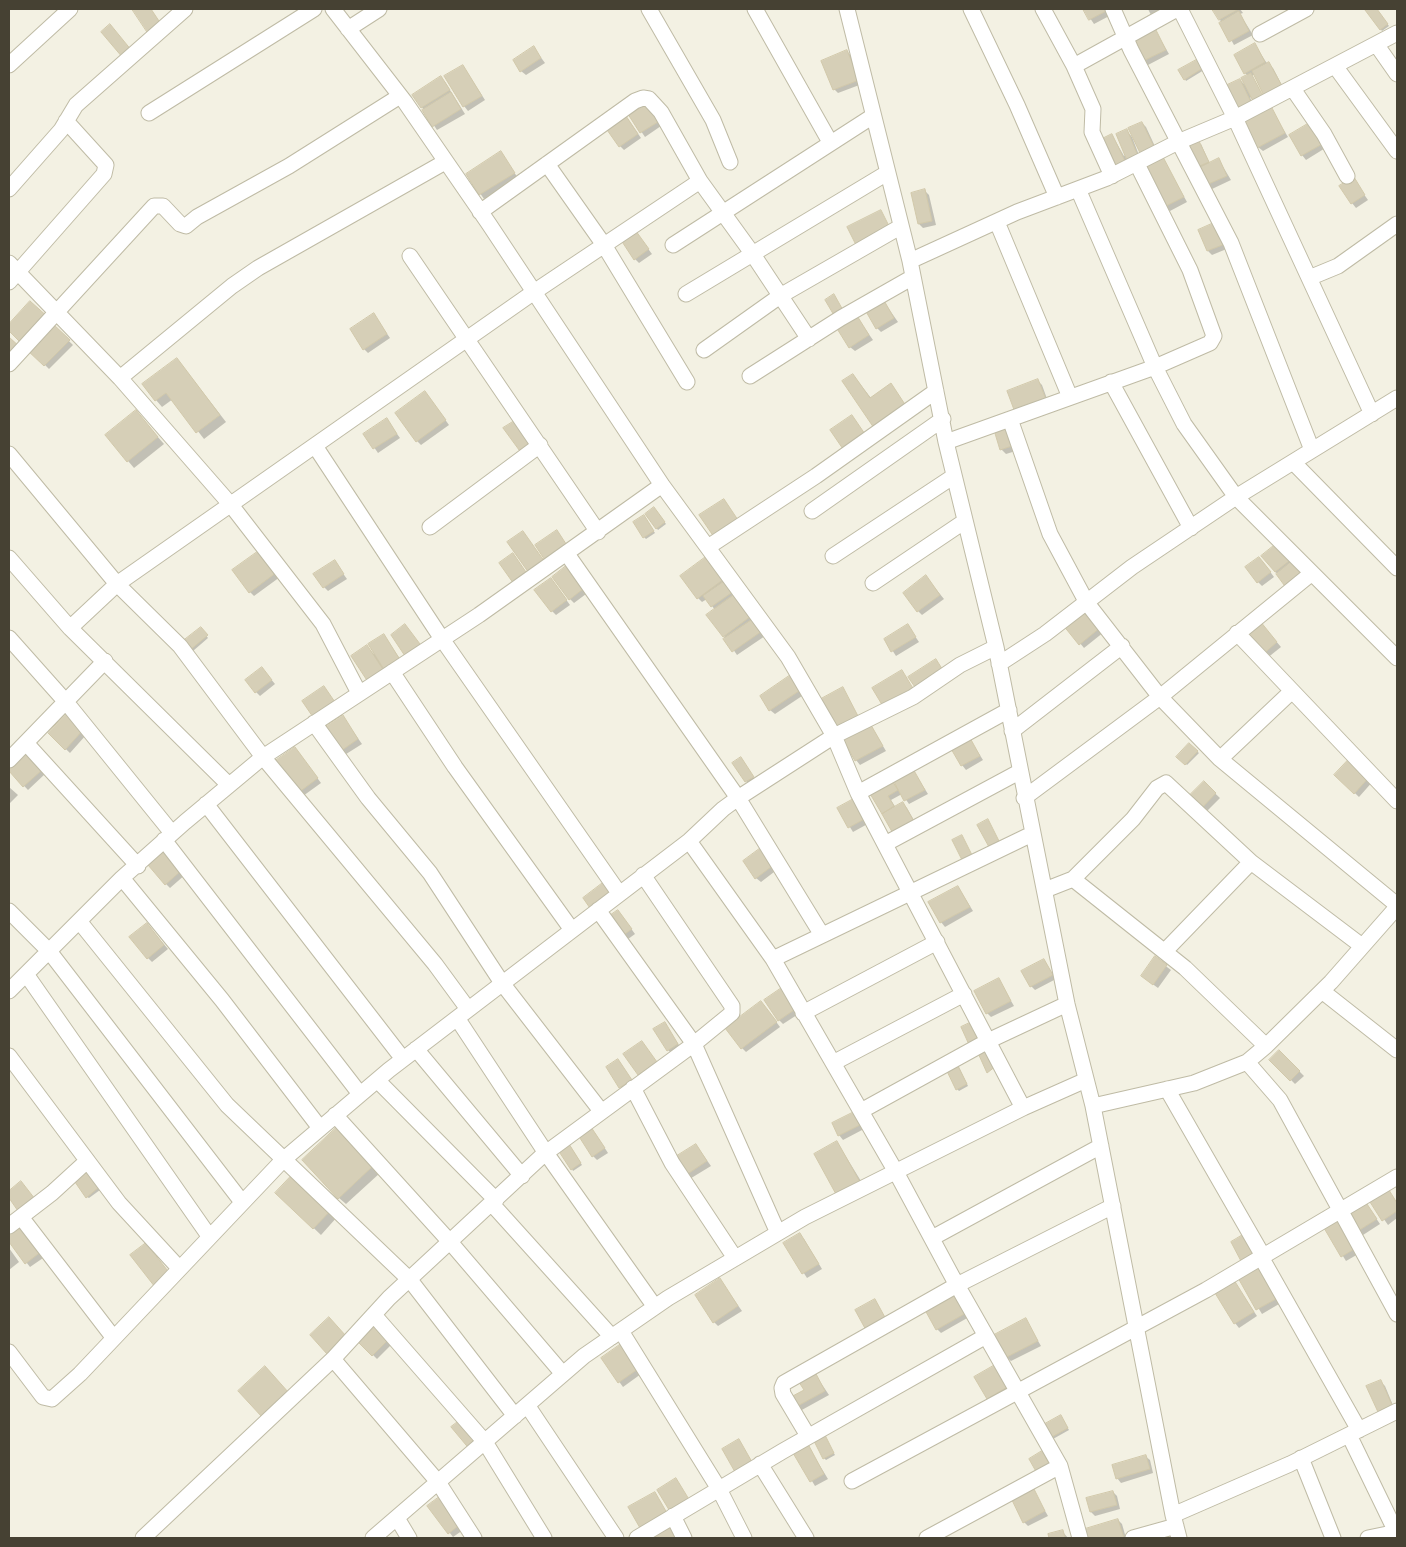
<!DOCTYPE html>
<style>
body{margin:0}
#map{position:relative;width:1406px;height:1547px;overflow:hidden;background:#f3f1e3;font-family:"IBM Plex Sans",sans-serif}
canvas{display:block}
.frame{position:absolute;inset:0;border:10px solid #464133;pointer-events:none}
</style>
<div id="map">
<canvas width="1406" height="1547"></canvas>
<div class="frame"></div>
</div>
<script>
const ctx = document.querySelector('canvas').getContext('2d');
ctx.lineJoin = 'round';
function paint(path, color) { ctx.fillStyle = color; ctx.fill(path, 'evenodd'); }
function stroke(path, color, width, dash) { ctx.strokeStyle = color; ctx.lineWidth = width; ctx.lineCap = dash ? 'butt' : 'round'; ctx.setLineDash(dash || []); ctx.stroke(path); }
const shadow = new Path2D(`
 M1084,9h26l3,5 -19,10z
 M1148,9h14l-10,8z
 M1214,9h26l3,4 -3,1 13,21 -19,10z
 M1369,9h7l13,17 -7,5 -15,-21z
 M1155,30l14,24 -21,11 -4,-5z
 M1255,45l13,20 5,3 12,23 -30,-17 -3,2 4,26 -6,-5 4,10 -13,6 -1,-33 6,6 2,-10 -3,-3z
 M534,48l11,15 -19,12 -5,-4z
 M847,51l4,5 11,28 -24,9 -4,-4z
 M1198,61l6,9 -18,11 -1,-2z
 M463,66l22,34 -17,11 -4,-5z
 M445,82l20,32 -28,16 -23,-35z
 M648,105l13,21 -16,11 -17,-25z
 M1270,108l18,29 -25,14 -5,-4z
 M628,119l13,19 -17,12 -4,-4z
 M1142,123l4,4 13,28 -29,-26z
 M1311,123l16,24 -21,13 -4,-5z
 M1127,131l5,6 10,26 -9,3 -8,-7 4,8 -8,5 -9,-37 12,21 2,-1z
 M1201,144l9,20 9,-4 12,20 -19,9 -5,-5 -9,-17z
 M501,153l17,25 -34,21 -17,-25z
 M1162,157l25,45 -17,9 -5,-4z
 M1353,179l15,21 -12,8 -4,-5z
 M925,191l4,4 7,30 -13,3 -4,-4z
 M1216,224l13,24 -17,7 -4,-4 -8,-21z
 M633,229l19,25 -13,9 -4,-4z
 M882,299l16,23 -17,10 -4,-4z
 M30,303l43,42 -24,24 -40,-40v-3z
 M374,315l16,23 -22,15 -4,-4z
 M856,316l17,24 -18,11 -5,-4z
 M177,359l49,63 -22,17 -31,-40 -11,8 -6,-7z
 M853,375l18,23 19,-13 24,31 -30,21 -7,-6z
 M1038,381l4,4 8,22 -28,11z
 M429,397l20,28 -28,20 -4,-4z
 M136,412l28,32 -30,24 -27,-32z
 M387,420l13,18 -22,15 -13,-19z
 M995,431l24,19 -13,4 -4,-4z
 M656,510l10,14 -8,6 -12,-15z
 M645,518l10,15 -9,6 -2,-2z
 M1280,550l11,14 -13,10 -3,-2z
 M260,551l20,26 -26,19 -4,-4z
 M707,557l58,79 -28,19 -13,-19 -9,-26 -8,-11 -5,3 -4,-4z
 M334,561l13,18 -19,12 -4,-4z
 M1263,562l11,15 -12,9 -4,-4z
 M566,568l20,26 -12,9 -4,-4z
 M926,577l18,22 -22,16 -4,-4z
 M555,584l15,21 -14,10 -4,-4z
 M1084,609l20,23 -20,16 -19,-23z
 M908,626l11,16 -23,14 -11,-17z
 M1264,627l17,20 -15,12 -4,-4z
 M201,629l7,9 -15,13 -8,-9z
 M384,635l22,33 -31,20 -8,-41 7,7z
 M266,673l9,11 -15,12 -4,-4z
 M792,676l13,18 -30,20 -5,-4z
 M842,689l20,34 -20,10z
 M66,716l20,19 -16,18 -21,-20z
 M343,717l19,27 -19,12 -4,-4z
 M871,726l15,25 -26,14 -4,-5z
 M969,738l14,22 -17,10 -4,-5z
 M1189,745l10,8 -12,12 -9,-8z
 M295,748l26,35 -18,13 -26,-35z
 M25,752l20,22 -17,16 -19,-20v-3z
 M743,761l11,18 -6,4 -14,-20z
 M912,769l16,25 -19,10 -7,-10 -11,6 5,8 7,-4 4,4 12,21 -23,7 -25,-43 20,-12 7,7z
 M1336,775l38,5 -15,17z
 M1204,783l16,15 -15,15 -16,-15z
 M9,787l9,8 -9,9z
 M838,808l35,13 -20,11z
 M762,849l16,20 -17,13 -5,-4z
 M170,855l16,19 -16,14 -4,-4z
 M958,887l15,24 -28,16 -4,-5z
 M622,916l13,18 -11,8z
 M151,929l17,20 -16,13 -4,-4z
 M1155,958l16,12 -13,18 -11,-8z
 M1044,960l12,19 -21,11 -4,-4z
 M999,980l15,26 -23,11 -4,-4z
 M783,989l17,24 -17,11 -4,-4z
 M765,1007l15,20 -34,25 -4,-4z
 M664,1023l17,25 -9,6 -4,-4z
 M1279,1051l25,25 -9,8 -24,-24z
 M618,1060l17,25 -11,7 -17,-25z
 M958,1065l10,21 -9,5 -2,-2z
 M854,1114l10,15 -21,11 -4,-5z
 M338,1128l42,45 -34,31 -7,-6z
 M595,1133l13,20 -11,7 -4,-4z
 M837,1142l27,44 -22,13z
 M696,1145l15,21 -23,14 -4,-4z
 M571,1147l11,18 -9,6 -1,-2z
 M90,1176l10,14 -11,8 -2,-1z
 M1388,1191l9,12v15l-9,7 -16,-23z
 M277,1193l61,23 -17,19z
 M1367,1205l13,19 -17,11 -4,-5z
 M23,1226l23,30 -16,11 -21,-27v-3z
 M1326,1229l34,24 -14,8z
 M804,1239l18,30 -15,9 -22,-34z
 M9,1248l10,14 -10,8z
 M1261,1271l18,33 -17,10 -23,-37z
 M720,1280l22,31 -24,15 -4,-4z
 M1234,1282l23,34 -18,12 -4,-5z
 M955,1295l14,22 -28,16 -4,-4z
 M875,1300l15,26 -17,9z
 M1026,1320l15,26 -30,15 -5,-4z
 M377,1323l17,19 -17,17 -18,-18z
 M621,1346l20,28 -18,13 -21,-29z
 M995,1367l15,24 -18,11 -4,-4z
 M813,1371l16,24 -29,16 -9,-13 14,-8z
 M1381,1382l4,4 10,24 -12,5 -4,-4z
 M1062,1418l7,12 -16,9 -2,-2z
 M825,1437l10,18 -9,5 -2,-2z
 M808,1446l20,33 -13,7 -20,-33z
 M1145,1456l5,4 3,13 -32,10 -4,-5z
 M1032,1488l16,28 -20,10 -4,-4z
 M1113,1492l4,4 3,13 -25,7 -4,-4 -3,-13z
 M429,1506l37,22 -13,9z
 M1118,1520l4,4 4,14h-37l-2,-8z
 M1063,1532l5,6h-18v-3z`);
const building = new Path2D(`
 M132,9h19l10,15 -13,9z
 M1083,9h27l-21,11z
 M1212,9h27l-20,11z
 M1367,9h10l11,15 -8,6 -15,-20z
 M1239,11l10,20 -20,11 -10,-19z
 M110,24l22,27 -9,7 -22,-26z
 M1155,28l11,22 -23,11 -11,-21z
 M1255,43l10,19 -21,12 -10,-19z
 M534,46l7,12 -21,14 -7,-12z
 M847,50l12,30 -26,10 -12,-29z
 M1198,59l5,9 -19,12 -6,-10z
 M1269,62l13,24 -18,10 -12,-25z
 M463,65l19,31 -19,11 -19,-31z
 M1251,73l12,23 -10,5 -12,-23z
 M441,76l9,14 -29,18 -9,-13z
 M1240,79l11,23 -15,7 -11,-23z
 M451,92l10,17 -29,18 -10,-17z
 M644,100l14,22 -18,11 -14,-22z
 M1271,106l14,27 -28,15 -14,-27z
 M624,113l14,21 -19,13 -14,-20z
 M1142,122l14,29 -14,6 -14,-29z
 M1311,122l13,21 -23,13 -12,-21z
 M1127,129l12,30 -11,4 -12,-29z
 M1112,134l14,29 -11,5 -13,-29z
 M1199,141l10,21 -12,5 -9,-21z
 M501,151l14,22 -36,22 -13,-21z
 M1162,155l22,42 -20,10 -21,-41z
 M1219,158l8,18 -21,9 -7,-17z
 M1354,177l11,18 -14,9 -12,-18z
 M925,189l7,32 -14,3 -7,-31z
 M881,210l9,18 -34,17 -9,-18z
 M1216,222l9,22 -18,7 -9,-21z
 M633,227l16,22 -15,11 -15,-23z
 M834,294l10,18 -9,5 -10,-17z
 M882,297l12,21 -18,11 -12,-21z
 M30,301l19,17 -26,27 -14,-14v-7z
 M374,313l13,21 -24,16 -13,-21z
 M856,314l13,21 -20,13 -13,-21z
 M52,323l18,17 -26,26 -18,-17z
 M9,337l12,11 -12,12z
 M177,358l43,57 -24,18 -30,-40 -11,8 -13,-17z
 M853,374l17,24 21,-15 17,26 -32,22 -34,-50z
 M1038,379l9,23 -31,13 -9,-24z
 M425,391l21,29 -30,22 -21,-29z
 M136,410l22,27 -31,25 -22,-27z
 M852,415l15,22 -22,15 -15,-22z
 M387,418l10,16 -24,15 -10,-15z
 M516,420l18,25 -12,9 -19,-26z
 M1009,425l6,20 -15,5 -6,-20z
 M724,499l16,24 -24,17 -17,-25z
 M654,507l11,15 -9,7 -11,-15z
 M644,515l10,16 -11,7 -10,-16z
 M557,530l13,20 -22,15 -13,-20z
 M523,531l24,34 -16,11 -24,-34z
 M1276,544l13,17 -14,11 -14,-16z
 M260,550l17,22 -28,21 -17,-23z
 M513,553l17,25 -14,9 -17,-24z
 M707,556l17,23 -27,20 -17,-23z
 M1259,557l12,15 -14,11 -12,-16z
 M335,560l9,14 -21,14 -10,-14z
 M1292,561l12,15 -17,13 -11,-15z
 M566,566l17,23 -14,11 -17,-23z
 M926,575l14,20 -23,17 -14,-19z
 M551,578l16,22 -16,12 -17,-22z
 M726,580l8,11 -23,16 -8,-11z
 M735,594l16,22 -28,21 -17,-22z
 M1085,607l16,20 -22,18 -16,-20z
 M753,619l9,12 -30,21 -9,-13z
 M1260,621l17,21 -16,14 -18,-21z
 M405,624l18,24 -16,11 -16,-24z
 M908,624l8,13 -25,15 -7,-13z
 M201,627l7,8 -18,15 -7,-9z
 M384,634l18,29 -15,11 -19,-30z
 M367,645l19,29 -16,11 -19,-29z
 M936,659l8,13 -27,18 -9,-13z
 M262,667l10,13 -17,13 -10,-13z
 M902,670l12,20 -30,18 -12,-20z
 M792,674l10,15 -33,22 -9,-15z
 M324,686l13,19 -22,15 -13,-19z
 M843,687l16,31 -22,12 -16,-31z
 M66,714l17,16 -18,20 -17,-17z
 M343,715l15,24 -20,14 -16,-24z
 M871,725l12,21 -28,15 -12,-22z
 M969,736l11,20 -19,10 -11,-19z
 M1189,743l9,8 -13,14 -9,-8z
 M295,747l23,31 -20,15 -23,-32z
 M25,750l17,20 -19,17 -14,-16v-6z
 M741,757l13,20 -9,5 -13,-19z
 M1351,757l20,18 -17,19 -20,-19z
 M912,767l13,23 -21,11 -12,-23z
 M891,779l7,11 -10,6 6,10 -12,8 -13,-22z
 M1204,781l12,12 -16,17 -13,-12z
 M859,796l11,20 -22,12 -11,-20z
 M903,802l13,23 -21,12 -13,-23z
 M988,819l11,22 -10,6 -12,-22z
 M962,835l10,20 -10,5 -10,-20z
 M762,847l13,17 -20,15 -12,-18z
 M166,849l17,20 -18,16 -17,-20z
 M604,882l10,13 -22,16 -9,-13z
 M958,886l12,21 -30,16 -12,-21z
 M618,910l14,19 -13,9 -14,-19z
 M147,923l17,22 -17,14 -18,-22z
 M1155,956l12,9 -14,20 -12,-9z
 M1044,959l9,16 -23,12 -9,-16z
 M999,978l12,23 -25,13 -12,-23z
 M783,987l14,21 -19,13 -14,-21z
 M761,1001l16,21 -36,27 -16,-21z
 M976,1020l11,22 -16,7 -10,-22z
 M665,1022l13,22 -11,7 -14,-22z
 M642,1041l15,21 -19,13 -15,-21z
 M987,1047l9,19 -9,7 -9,-20z
 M1279,1050l21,21 -10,10 -21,-21z
 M618,1059l14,21 -13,8 -13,-21z
 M956,1062l11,22 -11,6 -11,-23z
 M854,1112l6,13 -22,11 -6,-13z
 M338,1126l36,39 -36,34 -36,-39z
 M591,1127l14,21 -13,9 -14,-22z
 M837,1141l23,41 -23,14 -23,-42z
 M569,1144l12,19 -10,7 -13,-20z
 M696,1144l11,17 -24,16 -11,-18z
 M88,1172l11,15 -13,11 -11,-16z
 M295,1172l38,36 -20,21 -38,-36z
 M21,1181l14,18 -17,12 -9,-13v-7z
 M1389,1190l8,13v8l-15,10 -12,-19z
 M1367,1204l10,15 -19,12 -10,-16z
 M1340,1219l16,29 -15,9 -17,-29z
 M23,1225l19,26 -17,13 -16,-22v-7z
 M800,1233l19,31 -17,10 -19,-31z
 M1246,1233l12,21 -16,9 -11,-21z
 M146,1243l25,32 -16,12 -25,-32z
 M1257,1265l19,34 -20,11 -19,-34z
 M720,1278l18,28 -25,17 -18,-28z
 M1234,1280l20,32 -20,12 -19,-31z
 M955,1293l11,20 -30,17 -11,-20z
 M875,1299l12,22 -20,11 -12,-22z
 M329,1317l17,19 -19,18 -17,-19z
 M1026,1318l12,23 -33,17 -11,-23z
 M377,1322l14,15 -19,19 -15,-15z
 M621,1344l17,25 -20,14 -17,-25z
 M995,1365l12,22 -20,12 -13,-22z
 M265,1366l24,27 -27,24 -24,-26z
 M814,1370l11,21 -31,17 -5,-10 15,-8 -7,-11z
 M1381,1380l11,25 -14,7 -12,-26z
 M1061,1415l7,13 -18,10 -7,-13z
 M463,1418l20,24 -12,9 -20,-24z
 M824,1433l10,20 -11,6 -10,-20z
 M739,1439l13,23 -17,10 -13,-23z
 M808,1444l16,30 -14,8 -17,-29z
 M1042,1451l9,16 -13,8 -9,-16z
 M1146,1455l4,14 -34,10 -4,-14z
 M676,1478l14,23 -19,12 -14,-23z
 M1033,1487l12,24 -22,12 -12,-25z
 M1113,1491l4,14 -27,7 -4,-14z
 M655,1492l12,21 -27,15 -12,-21z
 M442,1495l20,28 -14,11 -21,-28z
 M1118,1519l6,19h-36l-3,-9z
 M672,1525l7,13h-30z
 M1063,1530l2,8h-16l-1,-4z`);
const minor = new Path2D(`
 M333,9l72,93 84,122 173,261 126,172 46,79 24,57 165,315
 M649,9l64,111 17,42
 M755,9l75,133
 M847,9l63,252 36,181 50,205 71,357 26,102 80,409 6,23
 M971,9l46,96 40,92
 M1043,9l31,57 19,43 -1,23 20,44
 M1113,9l18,41 100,193 81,207
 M1180,9l55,109 137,296
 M348,29l31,-20
 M1260,34l46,-25
 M1376,44l21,30
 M9,65l61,-56
 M1074,66l103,-57
 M1335,66l62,85
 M1293,89l31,45 23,42
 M149,113l165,-104
 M547,164l57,81 83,137
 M1137,164l53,106 24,66 -4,7 -55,24 29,57 52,73 161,161
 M9,189l52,-59 15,-25 109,-96
 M480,212l155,-111 8,-3 6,1 12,13 39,69 52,72 57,86
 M997,222l73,175
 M673,245l200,-129
 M410,256l188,276
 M910,261l107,-49 90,-34 71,-36 57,-24 162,-85
 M9,263l111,115 111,127 92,119 36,69
 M1309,278l29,-12 59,-42
 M9,282l95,-108 2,-9 -40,-44
 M686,294l201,-121
 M704,350l76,-54 120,-69
 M9,364l145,-158h9l17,18 6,2 11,-9 92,-51 111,-70
 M750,376l91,-58 72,-41
 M120,378l112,-92 26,-18 187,-106
 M1111,382l80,146
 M1010,419l40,115 37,69 73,94 60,62 177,146
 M946,442l209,-75 -77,-178
 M315,446l127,193 177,254
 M9,454l108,130 63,62 83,111 172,207 33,45
 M1293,462l104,106
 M812,511l131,-92
 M430,527l110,-82
 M708,547l108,-71 120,-85
 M567,554l171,244 84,137
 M833,556l121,-80
 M9,558l61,70 159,157
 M873,583l92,-62
 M70,628l47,-44 417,-292 166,-111
 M1237,633l160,168
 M9,638l57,64 106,131
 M999,664l46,-30 87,-67 104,-70 161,-99
 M392,672l63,95 117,163
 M314,723l54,75 62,75 72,110 99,128
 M1012,731l110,-85
 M26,743l112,123
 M1220,759l72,-68
 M9,760l96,-99
 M858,793l151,-83
 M1024,798l136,-101 152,-124
 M206,804l197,255
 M164,840l196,254
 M689,841l84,118 123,213 57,106 107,188 20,72
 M885,844l134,-72
 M122,878l100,122 98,128
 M1073,879l60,-60 24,-31 9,-5 85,79 111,84
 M1045,890l28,-11 112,89 81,78
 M598,910l96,134 84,189
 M9,911l40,40 193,251
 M79,921l148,184 183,175 105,136
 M1165,951l86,-89
 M773,959l259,-125
 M26,974l183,262
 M9,991l113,-113 63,-56 78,-65 216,-142 183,-130
 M1322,991l75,59
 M803,1013l134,-71
 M457,1018l89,135 109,154
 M416,1049l106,127
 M9,1056l110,147 60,65
 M1247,1062l33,38 117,214
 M833,1063l131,-69
 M377,1080l119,120
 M633,1088l39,75 63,95
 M1167,1089l96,167
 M1093,1106l101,-23 53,-21 19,-16 65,-64 66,-75
 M861,1111l127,-70 79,-37
 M335,1115l116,128 112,131
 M492,1204l120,133
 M21,1217l92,120
 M9,1226l43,-33 35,-32
 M932,1238l169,-92
 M1261,1257l98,173
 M374,1315l111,127 59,96
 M621,1331l98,158 25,49
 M9,1352l34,45 9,2 28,-25 203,-214 106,-90 300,-229 34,-32 15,-11 96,-62 79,-39 47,-32 36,-18
 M333,1359l105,123 36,56
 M527,1405l89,133
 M1349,1435l48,99
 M808,1436l-25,-42 -1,-6 2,-5 173,-98 156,-79
 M1301,1458l32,80
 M760,1464l46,74
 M852,1481l354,-191 191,-113
 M1173,1515l117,-51 107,-53
 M673,1516l11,22
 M397,1518l12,20
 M143,1538l190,-179 56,-61 154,-143 151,-111 38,-31v-7l-89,-131
 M373,1538l211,-182 84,-58 137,-81 218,-109 63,-28
 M637,1538l146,-87 203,-115
 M927,1538l133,-72
 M1133,1538l43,-12
 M1368,1538l29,-6`);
paint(shadow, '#0003');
paint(building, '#d6cfb7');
stroke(building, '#d1c8aa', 1);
stroke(minor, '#bfbba5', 17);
stroke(minor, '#fff', 15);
</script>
